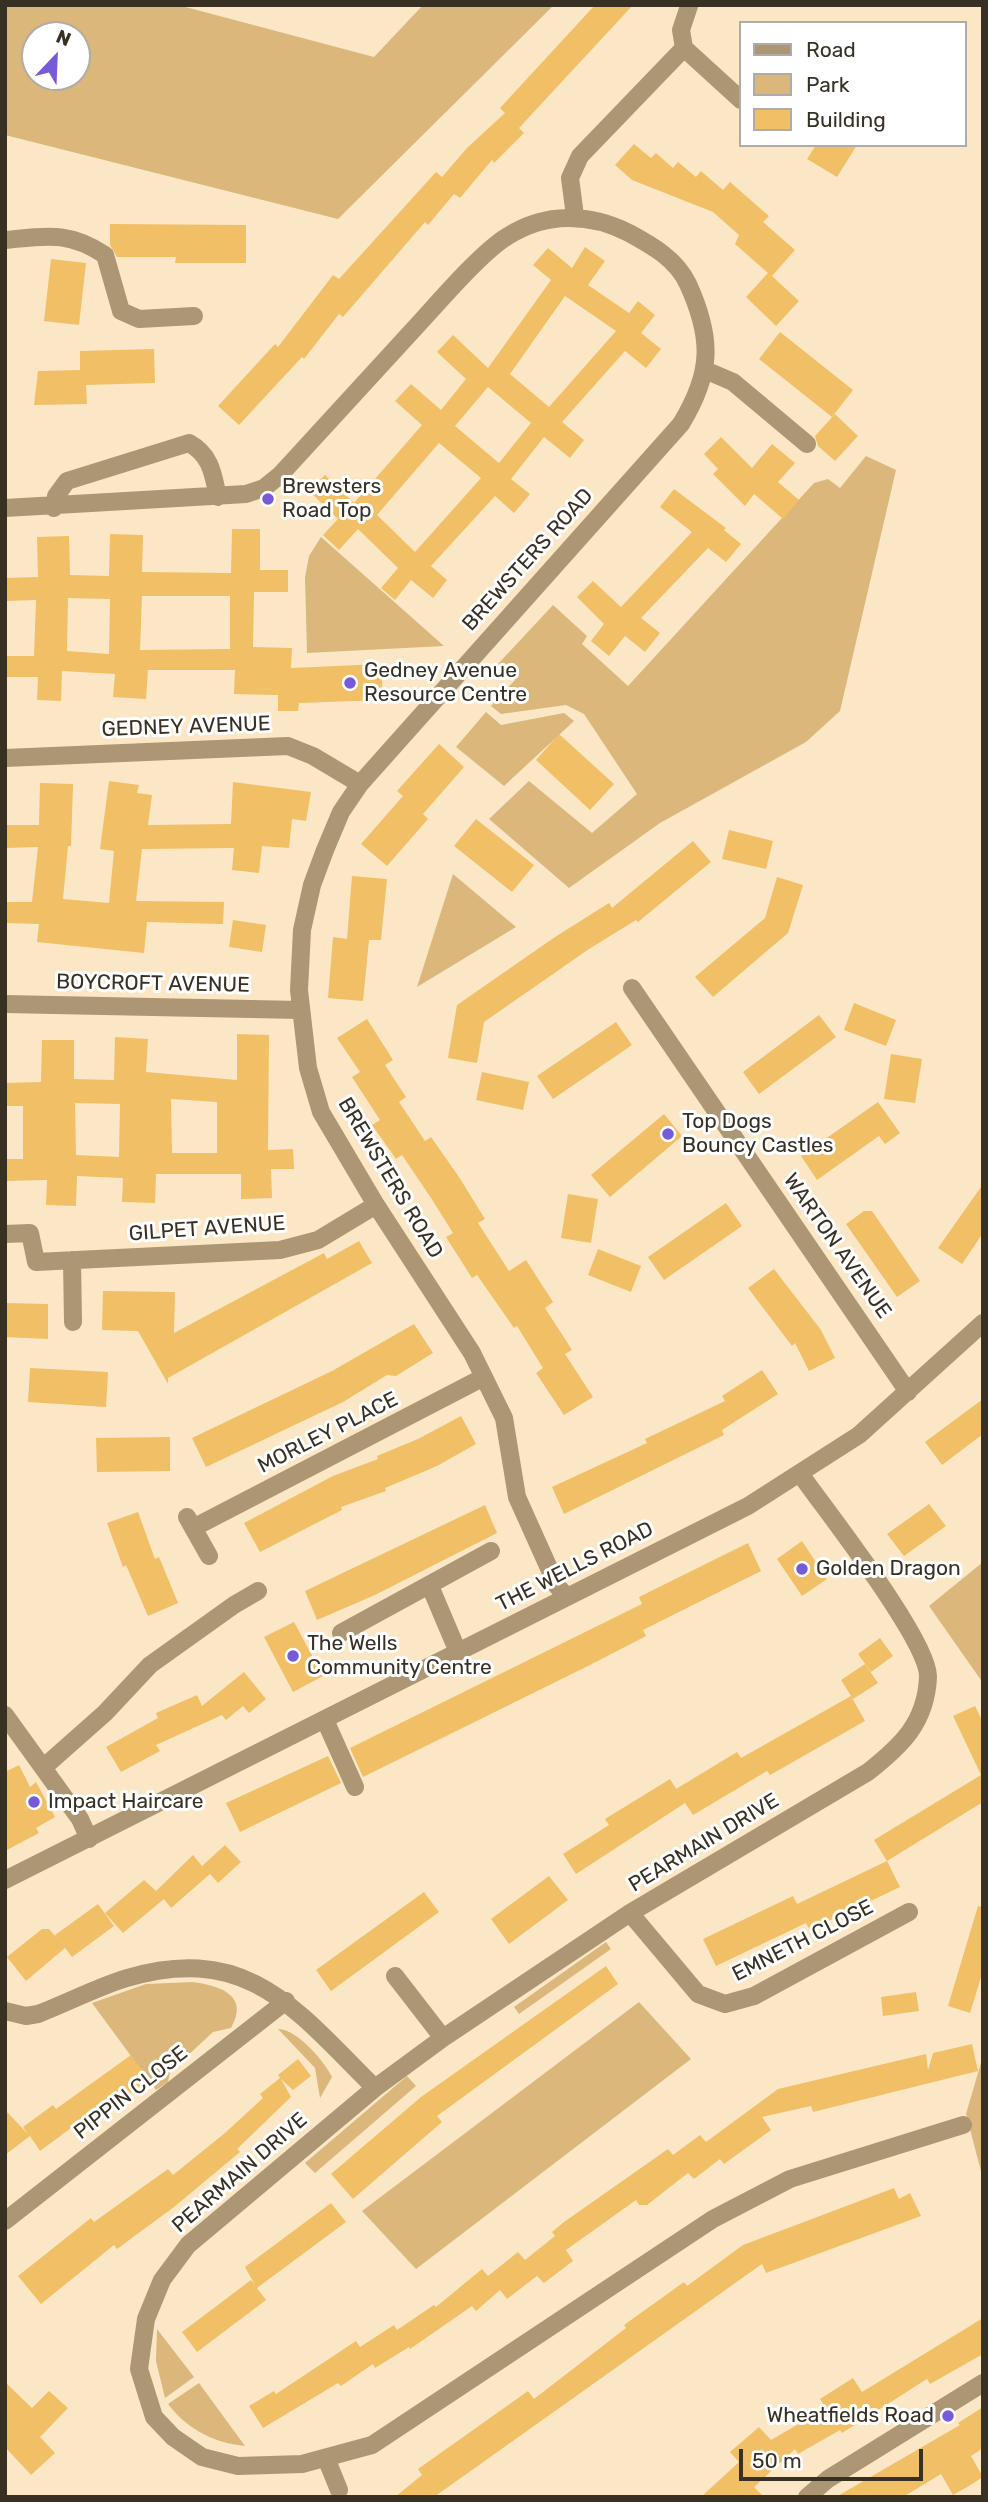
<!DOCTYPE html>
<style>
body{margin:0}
#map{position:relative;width:988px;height:2502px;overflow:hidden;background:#fbe7c6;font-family:Rubik,sans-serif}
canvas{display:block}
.frame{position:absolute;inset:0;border:7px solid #373023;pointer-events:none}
.legend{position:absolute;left:739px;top:21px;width:228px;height:126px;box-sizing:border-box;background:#fff;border:2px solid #afaca7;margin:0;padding:9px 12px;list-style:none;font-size:21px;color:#373023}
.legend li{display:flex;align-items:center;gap:14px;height:35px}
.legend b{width:35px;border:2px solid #afaca7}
.north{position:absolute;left:21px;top:21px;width:70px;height:70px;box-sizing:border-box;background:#fff;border:2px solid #afaca7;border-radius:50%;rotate:23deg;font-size:19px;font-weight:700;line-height:28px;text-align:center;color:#373023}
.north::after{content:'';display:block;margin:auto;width:24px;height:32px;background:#775ad5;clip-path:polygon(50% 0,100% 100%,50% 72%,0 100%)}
.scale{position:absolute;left:739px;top:2449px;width:184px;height:32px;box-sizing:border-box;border:4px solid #373023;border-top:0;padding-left:9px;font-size:21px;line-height:24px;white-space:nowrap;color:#373023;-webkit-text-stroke:5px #fff;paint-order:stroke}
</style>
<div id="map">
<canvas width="988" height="2502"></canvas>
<div class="frame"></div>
<ul class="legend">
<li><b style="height:9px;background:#ac9673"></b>Road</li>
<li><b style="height:19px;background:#dbb77b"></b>Park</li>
<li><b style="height:19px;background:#f1bf65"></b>Building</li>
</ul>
<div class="north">N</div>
<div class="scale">50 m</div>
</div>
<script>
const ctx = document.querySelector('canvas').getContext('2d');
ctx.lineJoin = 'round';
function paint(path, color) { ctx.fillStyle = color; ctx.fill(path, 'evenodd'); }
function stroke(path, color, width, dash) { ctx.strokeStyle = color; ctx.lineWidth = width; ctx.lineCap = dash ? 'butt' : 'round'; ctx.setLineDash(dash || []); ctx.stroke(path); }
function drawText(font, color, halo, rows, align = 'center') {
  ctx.font = font + ' Rubik,sans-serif'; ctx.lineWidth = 6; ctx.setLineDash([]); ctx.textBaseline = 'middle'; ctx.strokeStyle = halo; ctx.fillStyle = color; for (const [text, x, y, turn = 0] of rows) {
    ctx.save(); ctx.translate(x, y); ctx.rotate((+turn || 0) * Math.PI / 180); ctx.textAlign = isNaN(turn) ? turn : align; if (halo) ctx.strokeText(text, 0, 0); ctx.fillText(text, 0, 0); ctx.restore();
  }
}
const green = new Path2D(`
 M5,5h173l196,52 49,-52h131l-216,214 -333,-84zM35,35h42v42h-42z
 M866,456l30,14 -56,241 -34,31 -146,81 -91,65 -80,-69 40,-38 63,52 45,-39 -53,-80 -18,-9 -65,9 -10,-8 24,-26 -17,-16 55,-59 34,31 -5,8 46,42 186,-203 14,-4 12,9z
 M321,537l123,109 -137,7 -2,-76 4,-21z
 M486,712l15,13 63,-12 10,8 -70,65 -48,-39z
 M453,874l63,53 -99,60z
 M983,1562v121l-54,-77z
 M606,1942l5,7 -92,65 -5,-7z
 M193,1982c27,4 57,13 38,46l-18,4 -43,40 -2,10 -12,8 -64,-87 54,-19z
 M639,2002l52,57 -275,210 -54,-58z
 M278,2029c18,-1 47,33 54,48l-12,21 -5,-30z
 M983,2056v123l-17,-65z
 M407,2076l9,10 -101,87 -10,-10z
 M157,2329l37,48 -29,21 -9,-37z
 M199,2383l46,63c-31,-3 -58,-17 -77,-42z`);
const building = new Path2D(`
 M595,5h38l-114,123 5,5 -30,30 -2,-3 -32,38 -6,-4 -26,31 -3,-3 -82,95 -4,-3 -35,45 -2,-2 -63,68 -21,-19 57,-62 3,3 55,-72 6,4 97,-107 6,5 25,-29 38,-35 -5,-5z
 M634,144l17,14 5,-5 17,15 5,-6 18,15 5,-6 22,19 7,-8 39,34 -6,6 32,28 -23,26 27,25 -23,25 -30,-29 22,-24 -33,-29 4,-9 -26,-23 -81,-32 -17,-15z
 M816,145h41l-20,32 -30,-18z
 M110,224l136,1v38h-71l1,-6h-59l-7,-12z
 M585,247l20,14 -17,24 41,28 9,-12 17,14 -14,18 20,16 -15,19 -21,-17 -63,71 22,18 -14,18 -26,-21 -33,42 19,15 -16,19 -19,-17 -64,70 16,14 -14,18 -22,-18 -16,20 -14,-12 17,-20 -40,-39 -19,21 -16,-15 15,-16 -29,-28 16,-16 29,28 68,-78 -27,-24 16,-17 30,26 25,-31 -29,-27 16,-17 35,33 63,-88 -18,-15 15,-17 24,20zM565,296l51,35 -67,76 -39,-33zM488,387l43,36 -32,40 -44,-37zM439,443l42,35 -66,74 -38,-37z
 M51,259l35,4 -7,62 -35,-4z
 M780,332l73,58 -21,27 -73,-58z
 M154,349l1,34 -69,2 1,19 -53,1 4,-34 42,-1v-19z
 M835,414l23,22 -23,25 -17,-15 -3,-10z
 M721,437l31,31 20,-24 23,19 -17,19 21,18 -16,19 -29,-25 -9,12 -32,-32 5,-5 -14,-15z
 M674,489l52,39 -2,2 17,14 -15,18 -18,-14 -67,70 19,15 -15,19 -20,-16 -16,20 -18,-15 13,-17 -27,-27 16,-16 28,26 71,-75 -32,-25z
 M232,529h28v41h28v22h-34l-1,55 39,1 -1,20 90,-4 2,36 -84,3 -1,8h-20v-16l-44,-1 1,-24h-87l-2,29 -33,-2 2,-23 -53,-3 -1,30 -24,-1 1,-23h-33v-21h29l2,-56 -31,1v-23l33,-1 -1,-40 32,-1 1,39 39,1 1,-42 33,1 -1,37 89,1zM142,596h88v53l-90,1zM68,598l42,1 -1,55 -42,-3z
 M559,734l55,50 -24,26 -54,-50z
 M439,744l25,23 -41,47 5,5 -41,47 -26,-22 42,-48 -6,-5z
 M109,781l30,4 -2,8 15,2 -4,30 83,-1 2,-42 78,10 -5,29 -14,-2 -3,29 -27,-2 -3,27 -27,-3 2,-22 -92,1 -6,52 88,1 -1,22 -76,-2 -3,31 -107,-11 2,-18 -34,-1v-21h27l6,-55 -33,1v-23h34l1,-42 33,1 -2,62h-3l-5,53 46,4 5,-52 -14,-2z
 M476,819l58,46 -22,27 -58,-46z
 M729,830l44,11 -7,28 -44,-10z
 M693,841l18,21 -73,60 -2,-2 -47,29 -105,73 -7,41 -29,-5 9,-53 98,-68 54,-34 3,5z
 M352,876l35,3 -6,61h-12l-6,61 -35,-3 5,-61 14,2z
 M777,877l26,8 -15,48 -75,64 -18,-20 70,-59z
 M233,920l33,5 -4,27 -33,-5z
 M854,1003l42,17 -10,26 -42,-16z
 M819,1015l17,22 -77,57 -16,-22z
 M367,1019l26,41 -8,5 21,32 -7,5 26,39 6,-4 28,40 26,42 -7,4 31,48 17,-11 27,42 -8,6 27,42 -7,4 28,43 -29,18 -28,-42 7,-5 -26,-42 -3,2 -37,-53 -5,3 -26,-41 7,-4 -22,-35 -29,-43 -6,4 -24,-34 8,-5 -28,-43 8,-5 -23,-34z
 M616,1022l16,23 -79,54 -16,-23z
 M237,1034l32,1 -1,115 25,-1 1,20h-23l1,29 -31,1v-25h-85l-1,29 -33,-1 1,-24 -46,-2 -1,30 -30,-1 1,-25 -42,1v-22h18v-53h-18v-23l36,-1 1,-42h32v39l40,1 1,-43 33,2 -2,33 91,8zM171,1099l46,3v51h-45zM75,1103l45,1 -1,53 -43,-2z
 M891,1054l31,5 -7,44 -31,-4z
 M482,1072l47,10 -6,28 -47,-10z
 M878,1102l22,31 -15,11 -6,-8 -62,44 -16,-24z
 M664,1114l18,22 -72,61 -19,-22z
 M983,1184v49l-21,31 -24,-16z
 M568,1194l30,5 -7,44 -30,-5z
 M726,1203l16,23 -78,54 -16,-23z
 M864,1211h8l48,70 -23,16 -51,-73z
 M359,1241l13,22 -204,115v6l-30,-53 -36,-1 1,-39 72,1 -1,41 150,-80 3,6z
 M598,1249l43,17 -10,26 -43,-17z
 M774,1269l47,61 14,28 -26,13 -14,-28 -3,3 -44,-58z
 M5,1303l43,1v35l-43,-2z
 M414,1324l19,29 -37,23 -9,-1 -44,27 -137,65 -14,-29 140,-67z
 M30,1368l78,4 -2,35 -78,-5z
 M762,1370l16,24 -56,36 2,5 -160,79 -12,-27 95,-44 -2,-4 80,-38 -3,-5z
 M983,1399v35l-41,31 -17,-23z
 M461,1416l15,28 -39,22 -52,22 1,3 -45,16 1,3 -82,42 -16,-29 89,-47 45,-17 -1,-3 41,-17z
 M170,1437v34l-73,1 -1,-34z
 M929,1504l17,22 -42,30 -17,-22z
 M485,1505l12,28 -122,62 -58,25 -12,-29z
 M138,1512l17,47 4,-2 19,46 -30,13 -22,-51 -3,2 -16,-44z
 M802,1541l25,38 -25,17 -25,-37z
 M748,1543l13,28 -118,59 3,6 -56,29 -227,112 -13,-29 292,-144 -3,-7z
 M294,1622l29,54 -30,16 -29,-55z
 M880,1638l13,18 -22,16 -13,-18z
 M865,1664l13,19 -25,16 -12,-19z
 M244,1672l22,27 -17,14 -6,-7 -17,14 -4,-5 -66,30 4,6 -39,21 -15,-25 52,-29 -2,-5 41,-18 5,11z
 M851,1696l14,25 -95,54 -3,-4 -74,44 -17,-26 61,-37 4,6z
 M975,1706l8,16v80l-96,59 -13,-21 107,-65 -28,-59z
 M328,1756l13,27 -101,49 -14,-29z
 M19,1765l11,22 6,-5 19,35 -19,11 3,5 -34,18v-79z
 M670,1779l15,24 -109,71 -13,-20 46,-29 -4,-6z
 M225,1845l16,17 -23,21 -8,-9 -39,34 -7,-9 -41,34 -18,-20 39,-33 12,11 37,-36 9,11z
 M887,1861l13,26 -90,43 -4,-7 -90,43 -13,-27 90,-43 4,8z
 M549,1876l19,24 -59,44 -18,-25z
 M424,1892l15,20 -108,79 -15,-21z
 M98,1904l16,22 -42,31 -7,-9 -39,33 -19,-24 35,-28h7l9,10 -3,-4z
 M978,1906l5,1v64l-13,42 -22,-7z
 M606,1966l12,18 -181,132 5,6 -89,77 -22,-25 90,-77z
 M916,1992l3,19 -36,5 -2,-19z
 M972,2044l6,27 -165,41 -2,-6 -49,11 9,13 -47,34 -4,-5 -26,20 -6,-6 -41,32h-8l-3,-5 -70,50 7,11 -29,22 -7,-7 -30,23 -7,-9 -24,21 -4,-5 -62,43 -1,-2 -34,21 -2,-4 -32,22 -3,-3 -75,45 -14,-22 25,-15 2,3 80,-53 4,6 34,-22 3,5 37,-25 2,2 46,-38 6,7 30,-24 7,8 30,-24 -3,-4 12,-10 104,-73 5,6 27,-20 6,7 72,-53 148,-35 2,16 5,-17z
 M131,2055l18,25 -74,53 -4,-5 -31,23 -10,-15 -25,19v-45l23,24 -5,-7 30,-22 3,4z
 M298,2059l13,17 -18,14 -12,-11 10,18 -54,52 3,3 -66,55 -57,42 -3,-4 -73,59 -23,-28 73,-58 3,4 74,-53 5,6 52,-42 38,-35 -3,-4 20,-16 -2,-3z
 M894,2188l5,11 11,-6 11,23 -155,57 -4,-9 -328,233h-39l27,-22 -4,-6 110,-78 6,8 92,-71 -2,-3 60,-43 3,4 56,-41z
 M331,2203l15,19 -89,66 9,12 -69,52 -15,-20 69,-52 4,5 -10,-18z
 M983,2318v36l-53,30 -3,-5 -85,54 -2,-3 -42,24 -3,-5 -41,38 10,10h-63l38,-35 -9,-10 29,-25 12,13 55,-32 -6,-9 33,-21 9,14z
 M5,2382l27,26 17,-17 19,17 -28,29 15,16 -24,22 -26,-28z
 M983,2407v41l-12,8 12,21 -14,9 -16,9 -12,-21 -38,23h-67l124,-72 -2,-2z`);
const minor = new Path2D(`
 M684,48l-3,-18 8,-24
 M575,216l-5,-38 10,-22 104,-108 57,52
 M5,240c42,-4 63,-9 100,15l16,56 18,8 55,-3
 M705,370l28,12 74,62
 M5,508l241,-14 18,-6 16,-13c48,-52 96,-105 144,-157 20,-22 60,-68 84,-82 38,-24 82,-23 121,-3 24,13 47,26 59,51 25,55 24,89 -7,140l-321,360 -19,28 -16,38 -13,35 -10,45 -3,60 9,78 13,44 55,93 96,148 32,65 13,79 40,89 10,11
 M54,508l2,-12 11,-15 122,-38c22,12 24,31 29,54
 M5,758l283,-12 25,10 47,28
 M632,988l276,404
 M5,1004l295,6
 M5,1234l25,-1 6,29 244,-12 38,-10 58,-35
 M72,1260l1,62
 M801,1475c26,37 128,166 127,202 -2,46 -27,69 -60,95l-238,141 -187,125 -68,50 -187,157 -26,35 -16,39 -7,50 15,48 19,20 29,20 36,9 64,-2 70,-19 341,-226 77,-40 173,-54
 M187,1517l22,39
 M193,1528l291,-151
 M430,1586l28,66
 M341,1633l150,-82
 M5,1715l75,104 9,20
 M325,1720l30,67
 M44,1767l61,-54 45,-48 84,-60 24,-14
 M5,1880l743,-374 111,-71 124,-112
 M630,1913l68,81 27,10 29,-8 155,-84
 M395,1976l48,62
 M5,2011l21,5 12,-2c29,-11 59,-27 89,-36 122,-36 170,33 248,110
 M5,2221l281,-220
 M326,2458l13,32
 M807,2497l21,-18 155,-96`);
const markers = [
 [268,499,7,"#775ad5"],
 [350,683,7,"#775ad5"],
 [668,1134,7,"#775ad5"],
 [802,1569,7,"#775ad5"],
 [293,1656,7,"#775ad5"],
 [34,1802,7,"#775ad5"],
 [948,2416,7,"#775ad5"]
];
const poiNames = [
 ["Brewsters",282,487],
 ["Road Top",282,511],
 ["Gedney Avenue",364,671],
 ["Resource Centre",364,695],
 ["Top Dogs",682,1122],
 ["Bouncy Castles",682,1146],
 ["Golden Dragon",816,1569],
 ["The Wells",307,1644],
 ["Community Centre",307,1668],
 ["Impact Haircare",48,1802],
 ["Wheatfields Road",934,2416,"right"]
];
const streetNames = [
 ["BREWSTERS ROAD",528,560,-48],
 ["GEDNEY AVENUE",186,727,-2],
 ["BOYCROFT AVENUE",153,984,1],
 ["BREWSTERS ROAD",390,1178,59],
 ["GILPET AVENUE",207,1229,-4],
 ["WARTON AVENUE",837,1246,55],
 ["MORLEY PLACE",328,1433,-27],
 ["THE WELLS ROAD",575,1567,-27],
 ["PEARMAIN DRIVE",704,1843,-31],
 ["EMNETH CLOSE",803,1941,-27],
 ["PIPPIN CLOSE",131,2093,-38],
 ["PEARMAIN DRIVE",240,2173,-41]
];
paint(green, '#dbb77b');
paint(building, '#f1bf65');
stroke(minor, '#ac9673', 18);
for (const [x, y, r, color] of markers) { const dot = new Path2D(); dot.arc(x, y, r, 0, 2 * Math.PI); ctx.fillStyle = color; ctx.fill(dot); stroke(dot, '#fff', 2.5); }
drawText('21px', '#373023', '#fff', poiNames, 'left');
drawText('21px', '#373023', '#fff', streetNames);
</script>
